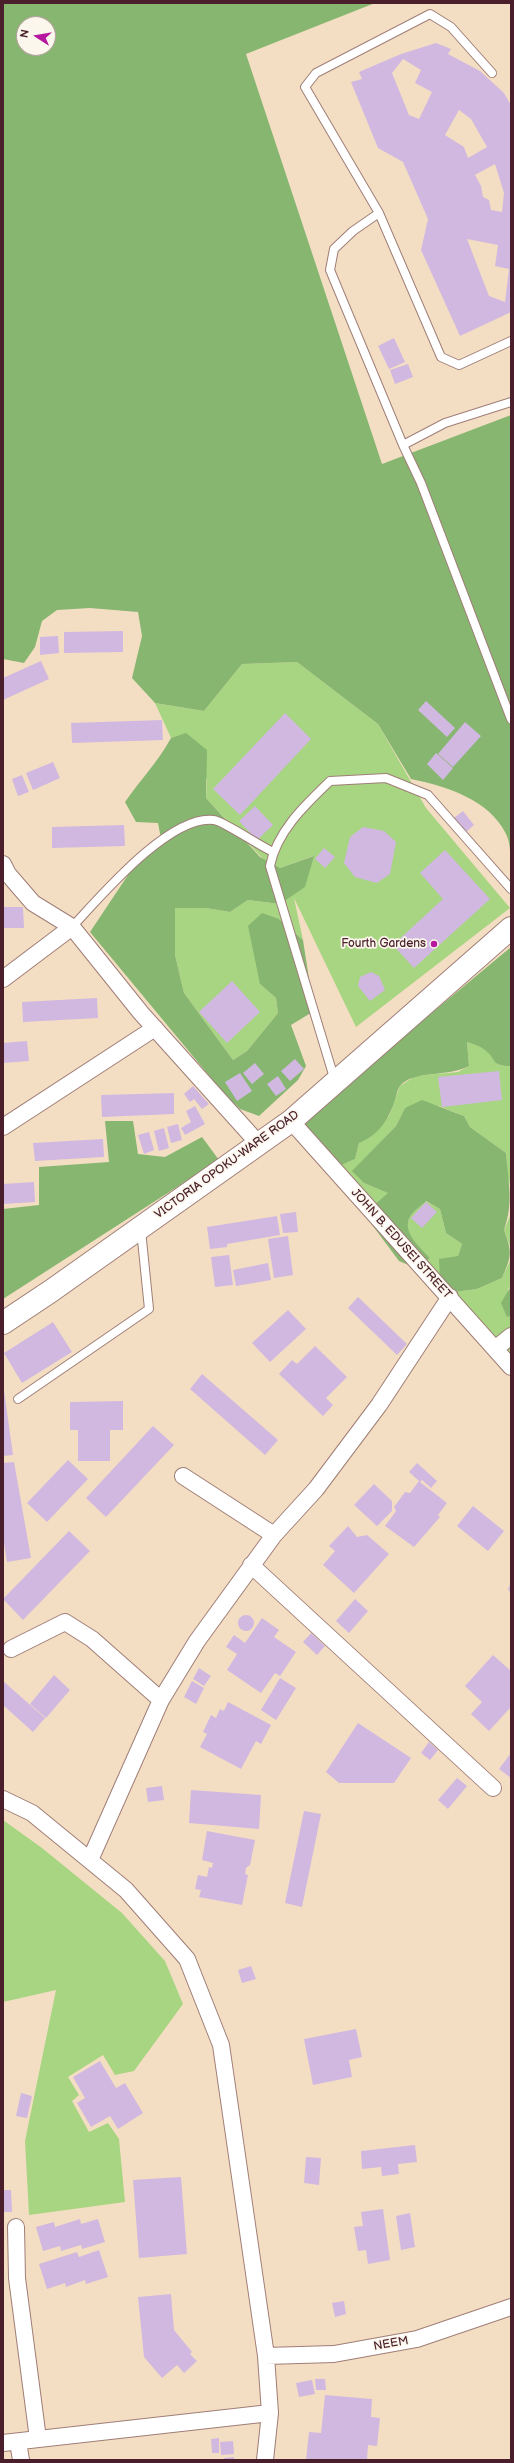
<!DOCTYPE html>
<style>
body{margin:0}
#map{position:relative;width:514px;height:2463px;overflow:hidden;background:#f4dec3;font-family:"Balsamiq Sans",sans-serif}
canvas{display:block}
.frame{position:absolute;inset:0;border:4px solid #4a1f2b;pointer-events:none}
.north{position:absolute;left:16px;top:16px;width:40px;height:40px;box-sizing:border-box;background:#fbf7ec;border:1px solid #b4a19f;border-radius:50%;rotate:282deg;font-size:11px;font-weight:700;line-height:16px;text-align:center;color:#4a1f2b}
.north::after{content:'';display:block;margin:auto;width:14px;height:18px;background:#b5179e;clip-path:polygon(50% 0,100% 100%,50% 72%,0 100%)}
</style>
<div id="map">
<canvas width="514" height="2463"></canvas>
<div class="frame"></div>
<div class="north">N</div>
</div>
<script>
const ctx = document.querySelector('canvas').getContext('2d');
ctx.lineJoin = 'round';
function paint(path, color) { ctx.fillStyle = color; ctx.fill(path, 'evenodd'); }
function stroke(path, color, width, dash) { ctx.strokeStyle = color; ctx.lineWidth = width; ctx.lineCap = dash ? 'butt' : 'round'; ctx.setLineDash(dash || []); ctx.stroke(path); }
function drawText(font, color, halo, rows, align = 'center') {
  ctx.font = font + ' "Balsamiq Sans",sans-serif'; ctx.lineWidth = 3.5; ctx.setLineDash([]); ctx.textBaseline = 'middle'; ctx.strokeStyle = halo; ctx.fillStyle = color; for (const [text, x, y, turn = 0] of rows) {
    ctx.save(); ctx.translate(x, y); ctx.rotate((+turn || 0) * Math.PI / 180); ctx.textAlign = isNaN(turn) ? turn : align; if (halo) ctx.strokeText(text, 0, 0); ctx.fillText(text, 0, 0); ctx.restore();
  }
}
const green = new Path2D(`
 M297,662l81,62 48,84 84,100 -154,119 -62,-129 9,42 -24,-21 -19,65 16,14 2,15 -31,38 -14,9 -49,-67 -9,-38v-47h31l24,4 18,-12 32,4 33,-48 -33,12 -17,-9 -57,-61 1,-18 -21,-46 -15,4 -16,-35 49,8 38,-47z
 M467,1042c6,2 16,4 21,10 9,10 6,14 23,14v122l-4,-14 -1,-21 -36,-26 -6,-11 -25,-10 -34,2 -9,18 -43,45 11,12 25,10 -15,13 -37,-39 18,-8 4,-16 30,-27 11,-30 15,-10 43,-4 11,-6z
 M425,1201l15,8 6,24 16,11 -4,12 -18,24 -15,-17 5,-5c-9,-9 -29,-26 -20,-41 3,-6 11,-11 15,-16z
 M511,1214v35l-7,-19z
 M511,1259v27l-3,3 -1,28 4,-1v40l-57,-64 23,-3 25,-11z
 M3,1820l39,28 80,65 43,48 18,43 -49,67 -19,4 -12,-20 -35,22 11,18 -7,6 17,31 19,-9 11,16 6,63 -96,13 -4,-74 31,-151 -53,12z`);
const forest = new Path2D(`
 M3,3h372l-129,51 136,410 129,-49v453c-1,-10 0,-25 -5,-34 -16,-34 -60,-48 -95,-55l-33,-55 -81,-62 -55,2 -38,47 -49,-8 -23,-25 10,-42 -4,-24 -48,-4 -33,2 -15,11 -7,26 -11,16 -21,-4zM24,24h24v24h-24z
 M186,733l21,17 -1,48 54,59 20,11 34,-12 -9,31 -25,17 -32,-4 -18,12 -24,-4h-31v47l9,38 49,67 14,-9 31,-38 -2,-15 -16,-14 -12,-58 14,-13 17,6 24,21 11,71 -23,14 15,41 -8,14 -39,36 -19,-7 -14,-13 -136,-164 40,-60 32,-28 -4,-21 -22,-1 -11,-20c15,-22 33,-40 46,-64z
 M511,947v119c-21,0 -14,-7 -26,-16 -5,-4 -12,-6 -18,-8l2,24c-22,12 -54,3 -69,20 -3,4 -4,12 -6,17 -7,19 -16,32 -35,40l-4,16 -18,8 -35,-46z
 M422,1100l42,16 6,11 36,26c2,29 8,49 -2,77 8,22 8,26 -2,48l-25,11 -23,3 -14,-12 -1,-21 19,-3 4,-12 -16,-11 -6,-24 -14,-8c-5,5 -13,10 -16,16 -9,15 12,32 20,41l-12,11 -19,-8 -35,-47 24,-21 -24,-10 -12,-12 44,-45 9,-18z
 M105,1121h28l5,33 27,3 37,-20 17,23 -216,139v-90l36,-4v-38l70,-5z
 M511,1286v30l-4,1 -6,-14z`);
const building = new Path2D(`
 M436,43l15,6 -3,5 32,17 24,22 7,12v207l-51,24 -39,-86 7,-31 -25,-57 -25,-14 -27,-66 11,-3 -3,-7 42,-18zM403,59l18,11 -6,13 17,9 -13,27 -10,-4 -17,-42zM459,110l12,9 16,28 -19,11 -4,-11 -19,-12zM495,164l9,29 -2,19 -11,-2 -2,-10 -6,-3 -2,-11 -6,-11zM467,239l31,6 -3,21 14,3 -4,33 -16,-6z
 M394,338l11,24 -16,7 -11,-23z
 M408,364l5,13 -18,7 -5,-14z
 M123,631v21l-59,1v-21z
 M58,636l1,17 -19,2v-18z
 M41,661l8,18 -46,21v-22z
 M426,701l29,27 -8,9 -29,-27z
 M285,713l26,26 -71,76 -27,-26z
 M162,720l1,20 -91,3 -1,-20z
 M465,722l16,14 -28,31 -15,-13z
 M436,753l17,15 -10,12 -16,-16z
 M53,762l7,16 -27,12 -7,-17z
 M22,775l7,17 -11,4 -6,-17z
 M255,806l18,19 -16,15 -18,-19z
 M463,811l11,14 -8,7 -12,-14z
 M124,825l1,21 -73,2v-21z
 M363,827l21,4 12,11 -6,32 -13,9 -22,-6 -11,-14 6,-26z
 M324,848l11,9 -10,11 -10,-9z
 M445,850l45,49 -76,69 -21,-23 50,-46 -23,-26z
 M3,907h20l1,21h-21z
 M371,972l8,4 6,14 -15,11 -12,-15 2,-9z
 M232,981l28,31 -33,31 -28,-31z
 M97,998l1,20 -75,4 -1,-20z
 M27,1041l2,20 -26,2v-20z
 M295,1059l9,10 -14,12 -9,-10z
 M255,1063l9,11 -12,10 -9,-11z
 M499,1071l3,29 -60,7 -4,-30z
 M240,1073l12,18 -15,10 -12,-19z
 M278,1076l8,13 -10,7 -9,-12z
 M193,1086l16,18 -7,5 -8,-10 -4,3 -6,-8z
 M174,1093v21l-72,3 -1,-22z
 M195,1106l10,18 -20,11 -4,-7 10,-6 -5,-11z
 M178,1124l4,16 -11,3 -4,-16z
 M164,1128l5,20 -10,3 -5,-20z
 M149,1132l5,18 -10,4 -6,-19z
 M103,1139l1,18 -69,4 -2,-18z
 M34,1182l1,20 -32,2v-20z
 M426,1202l11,10 -15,16 -11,-10z
 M296,1212l2,20 -15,1 -3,-19z
 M277,1216l3,19 -53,9v3l-17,2 -3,-22z
 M288,1236l5,39 -19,3 -6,-39z
 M229,1255l4,30 -18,2 -4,-30z
 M268,1263l3,17 -35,6 -3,-16z
 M358,1297l49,47 -10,11 -49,-47z
 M288,1310l18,19 -36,33 -18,-19z
 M53,1322l19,30 -50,31 -18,-30z
 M315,1346l32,31 -21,21 7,7 -10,11 -44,-42 13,-14 5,4z
 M202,1374l76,66 -13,15 -75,-66z
 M3,1383l10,72 -10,1z
 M123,1401v29h-13v31h-32v-31h-8v-28z
 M153,1426l21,19 -68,72 -20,-19z
 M68,1460l20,19 -41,43 -20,-19z
 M14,1462l17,96 -24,4 -4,-25v-74z
 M417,1463l20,18 -6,7 -9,-8 -2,2 27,21 -9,12 2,2 -26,30 -29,-21 11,-15 -2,-4 11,-15 5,1 9,-12 -10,-9z
 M374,1484l18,17v10l-15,15 -23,-21z
 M473,1506l31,25 -16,20 -31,-25z
 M348,1526l9,11 10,-2 22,19 -35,39 -31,-28 12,-14 -6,-5z
 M69,1531l21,20 -67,69 -20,-21z
 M511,1583v11l-3,-5z
 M355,1599l13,12 -19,22 -13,-12z
 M238 1623a8 8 0 1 1 16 0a8 8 0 1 1-16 0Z
 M262,1618l17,12 -5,7 22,15 -16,24 -5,-3 -14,20 -34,-23 10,-16 -11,-7 8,-12 11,8z
 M311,1633l14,13 -8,9 -14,-13z
 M493,1655l18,16v36l-22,24 -18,-17 11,-12 -17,-16z
 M199,1668l12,8 -7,10 -11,-7z
 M54,1675l16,15 -24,28 -16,-14z
 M280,1678l16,10 -20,32 -15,-10z
 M3,1681l42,37 -12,14 -30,-27z
 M192,1681l12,7 -8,16 -12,-7z
 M228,1702l43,23 -10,19 -5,-3 -15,28 -41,-22 7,-13 -4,-2 8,-17 5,3 4,-9 4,2z
 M358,1723l53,35 -17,25h-55l-13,-11z
 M429,1742l9,8 -8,10 -9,-7z
 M511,1753v25l-12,-9z
 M457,1778l10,8 -19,23 -10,-9z
 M162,1786l2,14 -16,2 -2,-14z
 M191,1790l70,5 -2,34 -70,-6z
 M304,1811l17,3 -19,93 -17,-4z
 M207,1831l48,9 -5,25 -4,3 -1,6 3,1 -6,30 -43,-8 2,-7 -6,-1 3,-14 9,2 2,-10 3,1 1,-5 -11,-3z
 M251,1966l5,13 -14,4 -4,-13z
 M356,2029l6,28 -13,3 3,17 -39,8 -9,-46z
 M100,2061l16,27 9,-5 18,30 -25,16 -8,-13 -19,11 -14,-24 8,-5 -12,-21z
 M21,2093l11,3 -5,22 -11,-2z
 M415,2145l2,17 -19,2 1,10 -17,2 -1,-9 -19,2 -1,-18z
 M306,2157l15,1 -2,27 -15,-2z
 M181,2177l6,77 -48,4 -6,-78z
 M3,2190h8l1,22h-9z
 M383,2209l7,51 -22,4 -2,-14 -8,1 -4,-24 9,-1 -2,-14z
 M410,2213l5,34 -14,3 -5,-34z
 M80,2219l1,5 17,-5 7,23 -23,7 -1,-4 -20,6 -1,-5 -17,5 -7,-24 18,-5 1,5z
 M99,2250l9,27 -22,7 -1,-4 -19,7 -1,-4 -18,6 -8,-25 38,-12 2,5z
 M171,2294l3,36 18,22 -2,2 7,7 -13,12 -7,-8 -15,13 -18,-21 -6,-60z
 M344,2301l2,13 -11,3 -3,-14z
 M315,2379h10l1,11h-10z
 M312,2380l3,14 -16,3 -3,-14z
 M325,2395l47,4 -1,18 9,1 -3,28 -9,-1 -1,15h-61l3,-28 12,1z
 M219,2438v15h-7l-1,-14z
 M233,2441l1,13 -13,1 -1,-13z
 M234,2457v3h-10v-2z`);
const lane = new Path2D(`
 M492,73l-41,-46 -21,-13 -114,59 -11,14 74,126 62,144 18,8 52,-24
 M379,213l-26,18 -19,18 -4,21 73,175 18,38 90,236
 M403,445l42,-22 66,-21
 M72,927c29,-31 98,-113 142,-107 9,1 46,26 59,32
 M335,1081l-65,-215c7,-35 35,-61 60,-85l56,-3 42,17 83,94
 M18,1399l131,-90 -8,-79`);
const street = new Path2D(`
 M3,864l5,10 25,29 39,24 69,86 117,130
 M3,979l69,-52
 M291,1121l220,246
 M3,1127l152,-99
 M495,1349l16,-13
 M183,1476l91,59
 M251,1565l242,223
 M11,1649l54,-27 27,17 69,61
 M3,1799l29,14 94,77 61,69 34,86 45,311 4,57 -5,47
 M90,1860l71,-160 36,-59 77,-106 42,-46 63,-84 71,-108
 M16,2227l1,51 21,161
 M266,2356l68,-2 83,-15 94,-32
 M18,2442l3,18
 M3,2443l267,-30`);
const secondary = new Path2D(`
 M3,1323l48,-32 240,-170 220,-193`);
const markers = [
 [434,944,4,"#b5179e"]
];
const poiNames = [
 ["Fourth Gardens",426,944]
];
const streetNames = [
 ["VICTORIA OPOKU-WARE ROAD",227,1165,-36],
 ["JOHN B. EDUSEI STREET",401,1244,48],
 ["NEEM",391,2344,-10]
];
paint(green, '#a8d582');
paint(forest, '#86b670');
paint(building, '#d1b8e0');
stroke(lane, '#9f7e77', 10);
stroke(street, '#9f7e77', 18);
stroke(secondary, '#9f7e77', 24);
stroke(lane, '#fff', 8);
stroke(street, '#fff', 16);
stroke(secondary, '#fff', 22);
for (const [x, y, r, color] of markers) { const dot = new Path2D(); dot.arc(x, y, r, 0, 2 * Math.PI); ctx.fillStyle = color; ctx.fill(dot); stroke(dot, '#fbf7ec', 1.5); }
drawText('12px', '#4a1f2b', '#fbf7ec', poiNames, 'right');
drawText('12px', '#4a1f2b', '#fbf7ec', streetNames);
</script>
